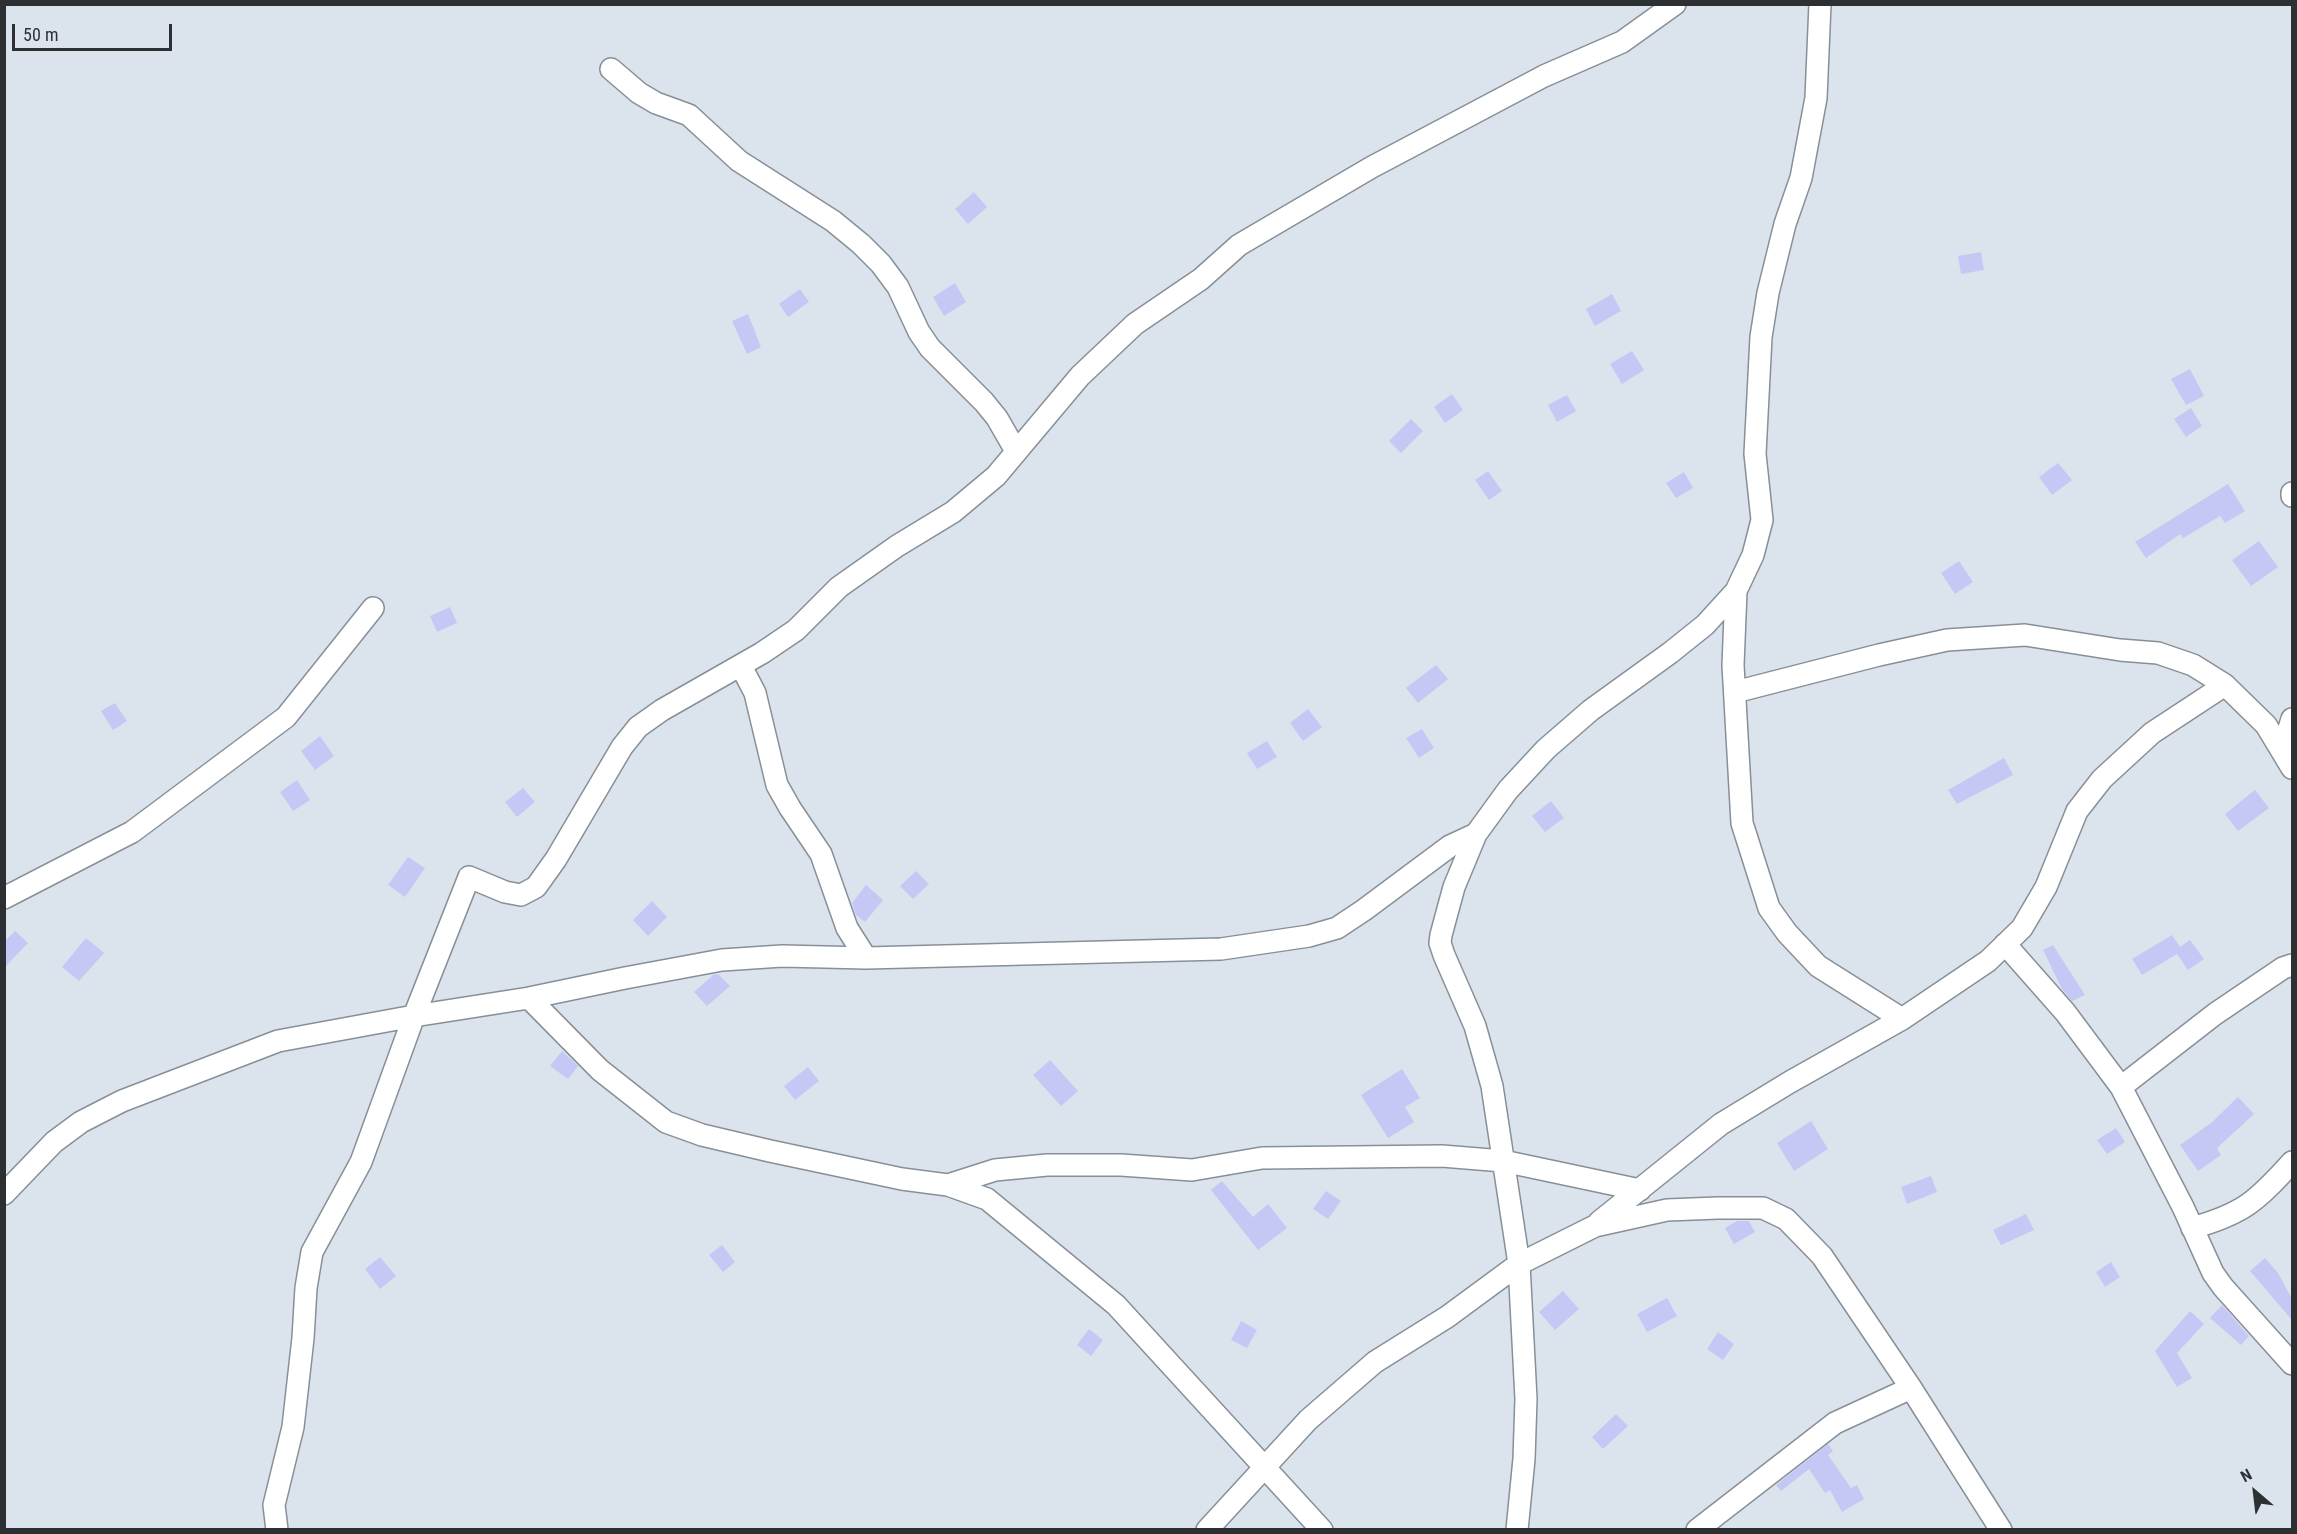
<!DOCTYPE html>
<style>
body{margin:0}
#map{position:relative;width:2297px;height:1534px;overflow:hidden;background:#dbe4ec;font-family:"Roboto Condensed",sans-serif}
canvas{display:block}
.frame{position:absolute;inset:0;border:6px solid #2d3033;pointer-events:none}
.north{position:absolute;left:2225px;top:1462px;width:60px;height:60px;-webkit-text-stroke:4px #dbe4ec;paint-order:stroke;rotate:332deg;font-size:16px;font-weight:700;line-height:24px;text-align:center;color:#2d3033}
.north::after{content:'';display:block;margin:auto;width:21px;height:27px;background:#2d3033;clip-path:polygon(50% 0,100% 100%,50% 72%,0 100%)}
.scale{position:absolute;left:12px;top:24px;width:160px;height:27px;box-sizing:border-box;border:3px solid #2d3033;border-top:0;padding-left:8px;font-size:18px;line-height:21px;white-space:nowrap;color:#2d3033;-webkit-text-stroke:4px #dbe4ec;paint-order:stroke}
</style>
<div id="map">
<canvas width="2297" height="1534"></canvas>
<div class="frame"></div>
<div class="north">N</div>
<div class="scale">50 m</div>
</div>
<script>
const ctx = document.querySelector('canvas').getContext('2d');
ctx.lineJoin = 'round';
function paint(path, color) { ctx.fillStyle = color; ctx.fill(path, 'evenodd'); }
function stroke(path, color, width, dash) { ctx.strokeStyle = color; ctx.lineWidth = width; ctx.lineCap = dash ? 'butt' : 'round'; ctx.setLineDash(dash || []); ctx.stroke(path); }
const building = new Path2D(`
 M974,192l13,15 -19,17 -13,-15z
 M1981,252l3,18 -23,4 -3,-18z
 M955,283l11,19 -22,14 -11,-19z
 M800,289l9,13 -21,15 -9,-13z
 M1612,294l9,17 -26,15 -9,-17z
 M748,314l13,33 -14,7 -15,-33z
 M1632,351l12,19 -22,14 -12,-20z
 M2190,369l14,27 -18,9 -15,-26z
 M1452,394l11,16 -18,13 -11,-16z
 M1567,395l9,16 -19,11 -9,-17z
 M2191,408l11,18 -16,11 -12,-18z
 M1411,419l12,12 -22,22 -12,-12z
 M2058,463l14,17 -20,15 -13,-18z
 M1488,471l14,20 -13,9 -14,-20z
 M1684,472l9,16 -17,10 -10,-15z
 M2228,484l17,27 -20,12 -5,-7 -37,22 -3,-4 -34,24 -11,-16z
 M2259,541l19,26 -27,19 -19,-26z
 M1959,561l14,21 -18,12 -14,-21z
 M450,607l7,16 -20,9 -7,-16z
 M1436,665l12,14 -30,24 -12,-15z
 M115,703l12,18 -14,9 -12,-19z
 M1308,709l14,18 -19,14 -13,-18z
 M1422,729l12,19 -15,10 -13,-20z
 M320,736l14,20 -19,14 -14,-19z
 M1267,741l10,16 -20,12 -10,-16z
 M2004,758l9,17 -56,29 -9,-14z
 M297,780l13,20 -17,11 -13,-19z
 M523,788l12,14 -18,15 -12,-15z
 M2255,790l14,18 -31,23 -13,-17z
 M1551,801l13,17 -19,14 -13,-16z
 M408,857l17,11 -20,29 -17,-12z
 M916,871l13,13 -16,15 -13,-13z
 M866,885l17,15 -18,22 -9,-7 -4,-12z
 M652,901l15,16 -19,19 -15,-16z
 M15,931l13,12 -24,25v-26z
 M2172,935l8,12 10,-7 14,19 -16,11 -11,-16 -35,21 -10,-16z
 M86,938l18,15 -25,28 -17,-14z
 M2053,945l32,50 -13,6 -10,-12 -19,-39z
 M718,974l12,12 -23,20 -13,-14 19,-17z
 M562,1051l16,15 -10,13 -18,-13z
 M1050,1060l28,31 -17,15 -28,-31z
 M808,1067l11,14 -24,19 -11,-14z
 M1402,1069l18,29 -15,9 9,15 -26,16 -27,-43z
 M2238,1097l16,17 -37,34 4,7 -23,16 -18,-26 31,-22z
 M1811,1121l17,28 -34,22 -17,-28z
 M2116,1128l9,14 -18,12 -10,-14z
 M1931,1176l6,16 -30,12 -6,-17z
 M1222,1181l31,36 15,-13 19,24 -29,22 -47,-60z
 M1326,1191l15,10 -13,18 -15,-10z
 M2026,1214l8,16 -33,15 -8,-15z
 M1737,1221h12l6,11 -21,12 -9,-16z
 M722,1245l13,17 -12,10 -14,-17z
 M380,1257l16,19 -16,13 -15,-20z
 M2265,1258l13,15 14,26v21l-42,-49z
 M2111,1262l9,15 -15,10 -9,-15z
 M1563,1291l16,18 -24,21 -16,-18z
 M1667,1298l10,18 -30,16 -10,-18z
 M2222,1305l27,31 -8,9 -31,-27z
 M2190,1311l14,13 -27,29 15,25 -15,9 -22,-36z
 M1241,1321l16,9 -10,18 -16,-8z
 M1089,1329l14,11 -12,16 -14,-11z
 M1718,1332l16,12 -11,16 -16,-11z
 M1616,1414l12,12 -25,23 -11,-12z
 M1828,1444l5,7 -5,4 23,33 6,-3 7,14 -22,13 -12,-22 -5,3 -16,-24 -28,22 -5,-6z`);
const minor = new Path2D(`
 M611,69l28,24 17,10 33,12 50,46 94,60 28,23 20,20 17,23 21,45 11,16 54,54 13,16 19,33
 M2292,493v3
 M1736,591l-3,74 9,158 27,85 18,25 31,33 84,53
 M741,666l14,27 22,92 13,23 31,46 26,74 19,30
 M1735,692l144,-37 68,-15 78,-5 95,15 38,3 35,12 32,20 41,40 26,43
 M2282,751l10,-32
 M4,898l128,-66 154,-115 87,-109
 M2005,944l60,68 56,75 62,120 30,66 10,14 69,77
 M529,998l71,72 66,52 36,13 68,16 132,28 46,6 39,14 129,106 206,225
 M2121,1087l94,-73 68,-46 9,-3
 M948,1185l47,-15 52,-5h74l71,5 70,-12 180,-2 61,5 137,29
 M4,1194l50,-52 27,-20 41,-21 156,-60 136,-25 115,-18 96,-20 97,-18 60,-4 84,2 355,-9 88,-13 28,-8 27,-18 86,-64 26,-12
 M1599,1222l122,-98 69,-42 112,-63 86,-58 34,-33 24,-41 31,-76 25,-32 50,-46 73,-48
 M2192,1228c51,-14 65,-27 100,-66
 M277,1530l-3,-25 19,-78 10,-89 3,-50 6,-36 49,-90 53,-146 55,-139 36,15 16,3 15,-8 20,-28 66,-112 16,-20 24,-17 100,-57 34,-23 43,-43 58,-41 56,-34 43,-36 84,-100 55,-52 66,-45 38,-34 133,-78 172,-91 78,-34 53,-38
 M1207,1530l101,-110 67,-58 72,-45 72,-53 76,-38 72,-16 51,-2h45l23,11 36,37 89,132 90,142
 M1517,1530l7,-71 2,-60 -7,-135 -27,-178 -17,-60 -31,-71 -4,-12 1,-8 13,-48 22,-53 32,-44 38,-41 45,-39 79,-57 35,-28 31,-34 17,-36 9,-35 -7,-66 6,-117 7,-44 17,-69 16,-46 15,-80 4,-94
 M1697,1530l138,-107 76,-35`);
paint(building, '#c5c8f5');
stroke(minor, '#878f97', 24);
stroke(minor, '#fff', 21);
</script>
